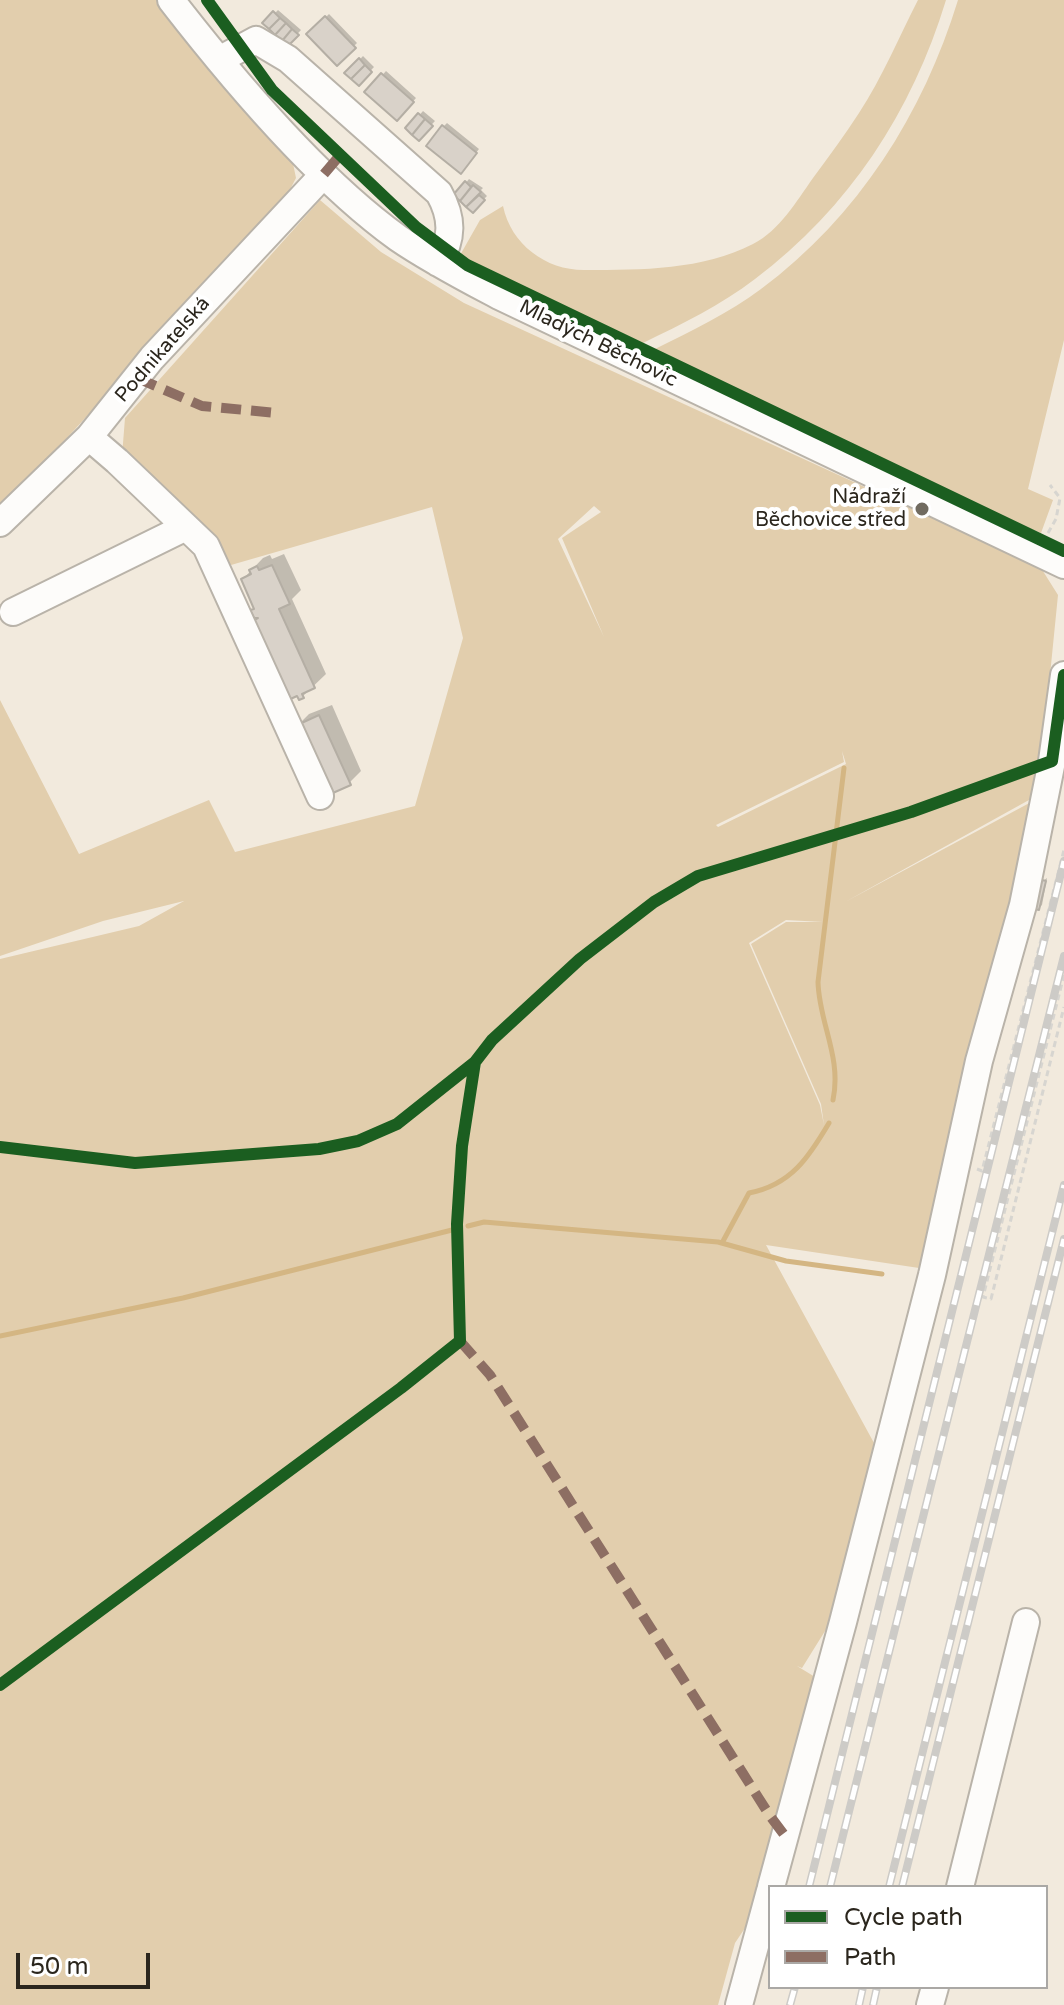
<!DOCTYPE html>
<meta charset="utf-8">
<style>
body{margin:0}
#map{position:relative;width:1064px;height:2005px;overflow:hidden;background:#f2eadd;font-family:"Varela Round",sans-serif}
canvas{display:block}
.legend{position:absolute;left:768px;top:1885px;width:280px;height:104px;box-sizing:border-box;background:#fff;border:2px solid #aaa8a5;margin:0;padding:10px 14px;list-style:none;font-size:24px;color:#2b261d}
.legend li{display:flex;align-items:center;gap:16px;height:40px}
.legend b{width:40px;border:2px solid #aaa8a5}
.scale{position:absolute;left:16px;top:1953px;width:134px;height:36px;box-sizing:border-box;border:4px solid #2b261d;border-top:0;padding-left:10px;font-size:24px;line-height:28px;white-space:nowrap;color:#2b261d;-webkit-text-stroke:6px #fff;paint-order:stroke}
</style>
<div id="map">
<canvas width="1064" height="2005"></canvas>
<ul class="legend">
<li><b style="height:10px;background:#1b5e20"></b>Cycle path</li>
<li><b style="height:10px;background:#8d6e63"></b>Path</li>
</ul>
<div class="scale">50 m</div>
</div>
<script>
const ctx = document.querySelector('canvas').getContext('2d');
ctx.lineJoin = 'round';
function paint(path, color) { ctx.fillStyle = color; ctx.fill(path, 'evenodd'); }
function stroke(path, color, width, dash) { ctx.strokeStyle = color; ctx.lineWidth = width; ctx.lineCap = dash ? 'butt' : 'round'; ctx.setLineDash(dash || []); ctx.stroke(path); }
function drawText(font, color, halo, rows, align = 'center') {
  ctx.font = font + ' "Varela Round",sans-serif'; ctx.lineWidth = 8; ctx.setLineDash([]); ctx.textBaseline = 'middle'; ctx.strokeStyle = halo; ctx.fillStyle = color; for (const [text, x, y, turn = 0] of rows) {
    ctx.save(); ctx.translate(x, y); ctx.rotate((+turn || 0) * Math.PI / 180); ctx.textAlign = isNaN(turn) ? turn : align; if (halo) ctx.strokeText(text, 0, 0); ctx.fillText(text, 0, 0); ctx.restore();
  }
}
const green = new Path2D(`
 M0,0h157l26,35 108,119 5,24 -12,23 -284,310z
 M918,0h28c-34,112 -97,208 -191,279 -34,26 -73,45 -112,64l-184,-86 21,-37 23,-14c8,39 44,65 83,64 55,0 117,0 167,-26 27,-14 43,-42 60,-66 16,-22 32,-43 46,-65 23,-35 40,-76 59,-113z
 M958,0h106v340l-36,149 25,11 -12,33 -59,-24 -327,-160c36,-18 74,-36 106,-60 97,-72 162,-175 197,-289z
 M320,200l61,52 83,51 577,265 17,27 -20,200 -193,107 190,-102 -116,468 -153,-23 108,198 -44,180 -28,45 -5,-2 23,14 -62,202 -1,28 -22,33 -17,62h-718v-1046l139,-33 45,-25 -81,20 -103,35v-256l79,154 130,-54 26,52 180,-46 48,-168 -31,-131 -201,58 -109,-109 3,-38zM594,506l7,6 -39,26 42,99 -46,-98zM842,751l4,13 -128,63 -2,-2 128,-63zM786,920l37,2h-37l-35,22 70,160 3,21 -4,-20 -71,-162z`);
const shadow = new Path2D(`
 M278,10l23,20 -13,14 -23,-21z
 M329,14l28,29 -20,20 -28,-29z
 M363,56l11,11 -16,17 -11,-11z
 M386,71l30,27 -19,21 -30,-27z
 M423,111l12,10 -16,17 -11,-10z
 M447,123l32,26 -15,19 -21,-41z
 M469,179l14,9 -2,2 6,6 -14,14 -17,-15z
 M284,554l17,36 -9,9 34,75 -23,22 -52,-73 5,-5v-10l-13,-29 20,-21 7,-3 2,4z
 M332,705l29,66 -12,12 -52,-57 12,-12z
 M1047,878l-5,27 -3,3 4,-27z`);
const stream = new Path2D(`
 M833,1100c9,-43 -14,-77 -15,-118l26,-214
 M468,1226l16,-4 234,20 68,19 96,13
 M722,1243l27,-50c42,-8 60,-36 80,-70
 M0,1336l183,-38 269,-68`);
const building = new Path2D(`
 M273,11l7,7 -11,11 -7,-6z
 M325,16l31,32 -19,18 -31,-32z
 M280,18l6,5 -11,12 -6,-6z
 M286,23l6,6 -10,12 -7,-6z
 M292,29l7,6 -11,11 -6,-5z
 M359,58l6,7 -14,14 -7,-6z
 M365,65l7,7 -13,14 -8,-7z
 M381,73l33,29 -17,19 -33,-29z
 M418,113l7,6 -13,16 -7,-7z
 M425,119l8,7 -14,15 -7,-6z
 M442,125l35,28 -16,21 -35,-28z
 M465,181l6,6 -11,14 -7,-6z
 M473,185l8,7 -15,15 -6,-6z
 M479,195l6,5 -12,13 -7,-6z
 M272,565l18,39 -11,5 36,79 -13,6 2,4 -5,2 -2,-4 -13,6 -36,-79 10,-5h-4l-4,-8 4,-1 -13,-30 10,-5 -2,-4 8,-4 2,4z
 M319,715l32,70 -25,11 -31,-70z
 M1042,880l4,1 -7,29 -5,-1z`);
const path = new Path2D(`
 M1048,533l8,-14 4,-21 -10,-13
 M1064,975l-81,322 8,2 73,-292
 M977,1169l5,2 82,-321`);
const minor = new Path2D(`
 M171,0c62,80 145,179 227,238 32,22 67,40 101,58l565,269
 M219,60l37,-20 32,19 151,134c14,25 14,46 -1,70
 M89,437l28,24 89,85 114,250
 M0,523l89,-86 63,-79 172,-184
 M13,612l173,-85
 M771,1887l72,-265 89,-347 47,-214 44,-156 29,-144 12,-86
 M960,1887l66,-265
 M739,2005l31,-114
 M930,2005l5,-18`);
const rail = new Path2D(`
 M809,1887l255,-1026
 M830,1887l234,-931
 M889,1887l175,-702
 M902,1887l162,-648
 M790,2005l5,-18
 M859,2005l4,-18
 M873,2005l4,-18`);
const quiet = new Path2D(`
 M324,174l17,-20
 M137,378l65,28 75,7
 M460,1341l30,34 280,441 15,20`);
const cycleway = new Path2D(`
 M207,0l65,90 144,137 51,38 597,286
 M0,1147l135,16 184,-14 39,-8 39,-17 78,-62
 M0,1685l401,-297 59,-47 -3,-117 5,-78 13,-84 17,-22 88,-81 74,-57 44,-26 213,-64 141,-51 12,-86`);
const markers = [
 [922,509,8,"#716b60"]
];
const streetNames = [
 ["Mladých Běchovic",598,344,26],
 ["Podnikatelská",163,350,-49]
];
const poiNames = [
 ["Nádraží",906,498],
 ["Běchovice střed",906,521]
];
paint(green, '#e2cead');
paint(shadow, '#0003');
stroke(stream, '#d4b683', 5);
paint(building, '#d9d2c9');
stroke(building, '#b4aea4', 2);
stroke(minor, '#b9b3a9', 30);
stroke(path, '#d7d5d0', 3, [6, 4]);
stroke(minor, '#fdfcfa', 26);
stroke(rail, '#cdcbc7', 8);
stroke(rail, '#fff', 5, [15]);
stroke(quiet, '#8d6e63', 10, [20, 10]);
stroke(cycleway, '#1b5e20', 12);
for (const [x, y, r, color] of markers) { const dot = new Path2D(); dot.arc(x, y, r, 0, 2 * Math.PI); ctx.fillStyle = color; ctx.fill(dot); stroke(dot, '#fff', 3); }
drawText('20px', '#2b261d', '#fff', streetNames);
drawText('20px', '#2b261d', '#fff', poiNames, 'right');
</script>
